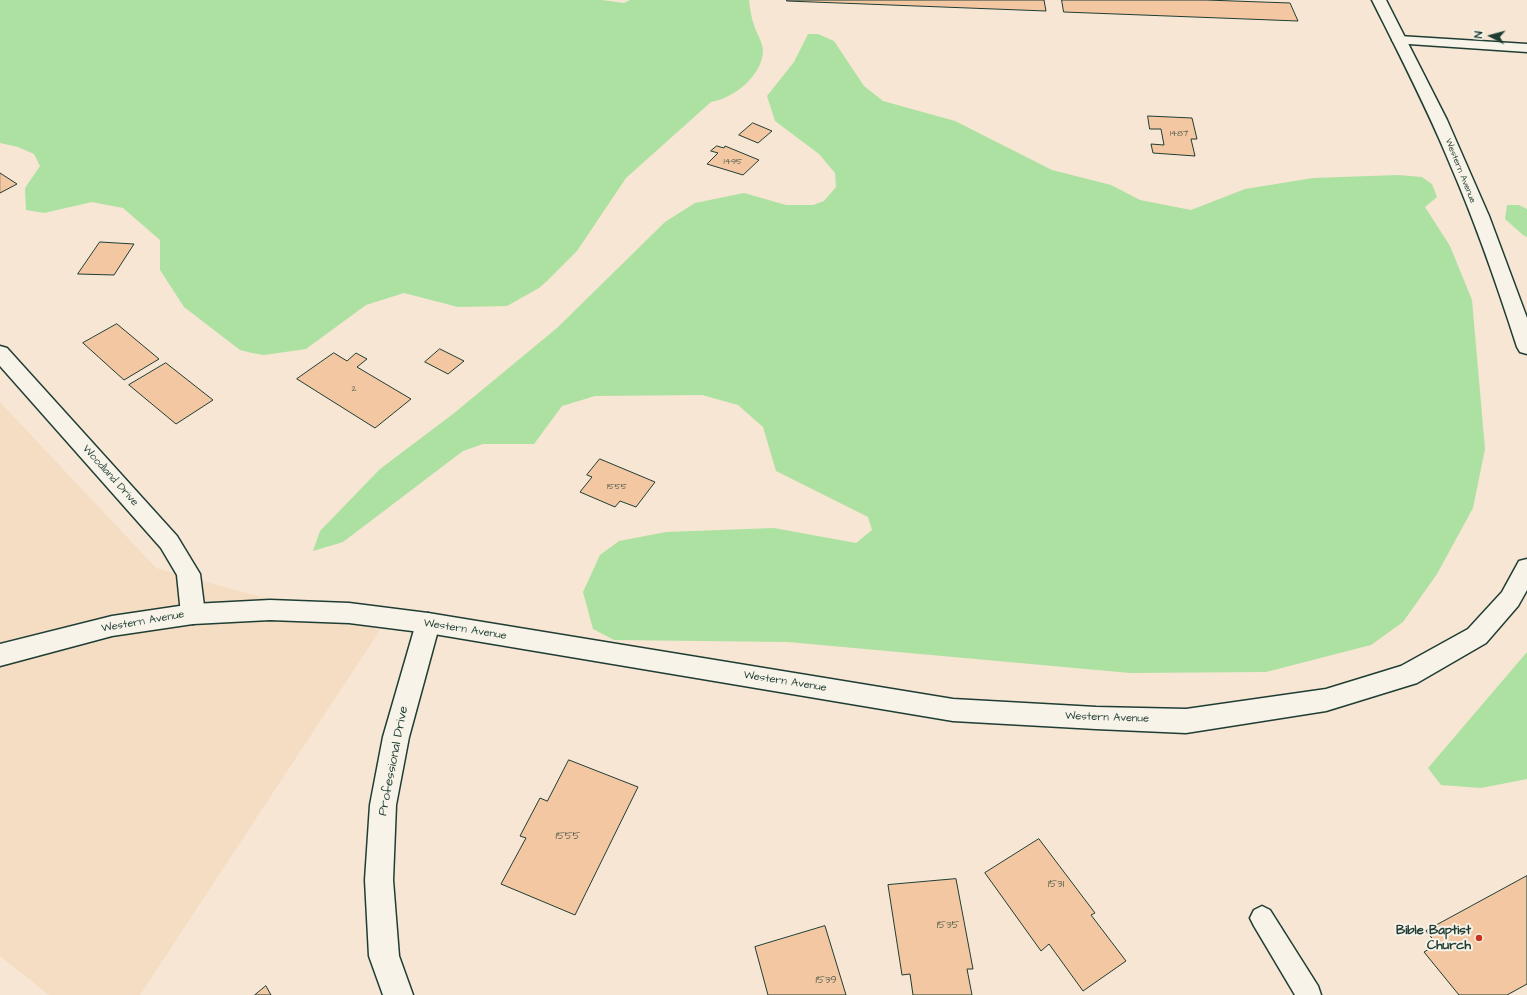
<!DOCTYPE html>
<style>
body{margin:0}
#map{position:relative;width:1527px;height:995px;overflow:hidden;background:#f6e6d3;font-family:"Architects Daughter",sans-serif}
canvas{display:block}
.north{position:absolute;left:1471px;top:16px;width:40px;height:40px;-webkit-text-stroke:3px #f7f3e8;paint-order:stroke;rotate:276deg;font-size:11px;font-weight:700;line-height:16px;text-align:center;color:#1f3d34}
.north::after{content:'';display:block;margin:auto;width:14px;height:18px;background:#1f3d34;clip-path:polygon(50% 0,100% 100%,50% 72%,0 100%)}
</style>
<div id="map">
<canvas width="1527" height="995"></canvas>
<div class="north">N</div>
</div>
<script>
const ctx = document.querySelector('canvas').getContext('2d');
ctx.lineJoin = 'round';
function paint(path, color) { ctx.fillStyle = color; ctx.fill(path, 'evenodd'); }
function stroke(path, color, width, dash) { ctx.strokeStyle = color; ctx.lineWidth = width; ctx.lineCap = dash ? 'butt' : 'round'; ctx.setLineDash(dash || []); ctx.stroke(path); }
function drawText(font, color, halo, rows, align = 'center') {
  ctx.font = font + ' "Architects Daughter",sans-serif'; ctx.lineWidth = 4; ctx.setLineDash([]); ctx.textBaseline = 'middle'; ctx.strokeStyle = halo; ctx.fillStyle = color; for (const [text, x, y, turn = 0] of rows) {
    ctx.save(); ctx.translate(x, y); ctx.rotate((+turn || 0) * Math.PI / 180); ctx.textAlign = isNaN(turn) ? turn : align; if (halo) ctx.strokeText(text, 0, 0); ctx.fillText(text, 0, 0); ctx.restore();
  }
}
const built = new Path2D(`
 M0,402l156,166 224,62 -240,365h-91l-49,-39z`);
const green = new Path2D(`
 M0,0h602l22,3 6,-3h119c1,8 2,17 5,25 2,7 9,18 9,26 -1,25 -29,47 -52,51l-85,76 -49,73 -29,29 -9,8 -32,18 -49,1 -54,-14 -38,12 -60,44 -42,6 -12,-2 -12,-3 -56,-43 -24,-37v-30l-37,-32 -31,-6 -48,11 -18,-3 -1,-22 15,-22 -6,-12 -16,-7 -18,-4z
 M808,34h10l16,7 30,45 19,15 72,20 97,49 59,15 29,15 51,10 54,-21 68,-11 85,-3 24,2 10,7 5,13 -12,10 25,39 22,54 13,149 -12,59 -36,66 -34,48 -32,23 -105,27 -136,1 -342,-31 -174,-2 -21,-11 -10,-37 17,-37 19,-14 47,-9 108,-4 82,15 16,-13 -4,-13 -92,-46 -13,-44 -25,-22 -36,-10 -107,1 -33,10 -28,38h-51l-20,7 -120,91 -30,9 7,-20 60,-62 73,-55 104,-86 108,-106 30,-19 49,-10 42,12h27l11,-4 12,-14 -1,-14 -16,-19 -44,-33 -8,-25 27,-34z
 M1507,205h12l8,4v28l-4,-2 -18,-16z
 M1527,652v127l-46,9 -40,-3 -13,-17z`);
const building = new Path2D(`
 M787,0h257l2,11 -259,-10z
 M1062,0h144l84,3 8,18 -234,-9z
 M1148,116l44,2 5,21h-6l4,17 -42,-3 -2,-9 13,1 -3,-16h-11z
 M753,123l19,8 -14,12 -19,-8z
 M717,146l7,2 1,-2 34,14 -16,15 -36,-11 11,-11 -7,-2z
 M0,173l17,11 -17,9z
 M100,242l34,2 -20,31 -36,-1z
 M117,324l42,35 -35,21 -41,-37z
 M440,349l24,12 -16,13 -23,-12z
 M334,353l13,8 9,-8 11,6 -10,8 54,32 -36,29 -78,-49z
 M166,363l47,37 -37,24 -47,-39z
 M600,459l55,23 -19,25 -16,-6 -5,6 -35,-15 12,-15 -5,-2z
 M569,760l69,27 -63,128 -74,-31 25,-46 -6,-2 20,-38 7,3z
 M1039,839l56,74 -4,2 35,46 -43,30 -34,-47 -8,7 -56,-78z
 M1527,876v108l-20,11h-48l-35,-43 13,-8 -11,-13z
 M956,879l17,90h-6l5,26h-59l-3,-21 -8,1 -14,-90z
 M825,926l21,69h-78l-13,-48z
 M266,986l5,9h-16z`);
const service = new Path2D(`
 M1262,906l8,4 48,76 3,9h-26l-41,-69 -4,-8 4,-8z`);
const minor = new Path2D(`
 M1399,36l128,8v8l-133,-9 -2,-3 2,-3z
 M0,346l7,2 170,188 23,38 5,40 -4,7 -8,3 -8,-3 -4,-7 -4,-39 -16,-27 -161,-182z
 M428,613l8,3 4,7 -31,114 -13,68 -3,75 6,76 14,39h-30l-14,-39 -4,-76 5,-75 13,-68 33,-114 4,-7z`);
const primary = new Path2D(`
 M1372,0h14l61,120 42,96 38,102v36l-7,-2 -3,-5c-20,-62 -41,-123 -67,-183 -23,-56 -51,-110 -78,-164z
 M1527,559v31l-9,16 -32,37 -69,40 -91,28 -140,22 -90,-4 -143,-8 -525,-88 -79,-10 -79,-3 -77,4 -81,12 -112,30v-22l112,-28 81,-12 77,-4 79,3 79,10 525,86 143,8 90,2 140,-20 75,-23 67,-37 34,-37 17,-31z`);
const markers = [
 [1479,938,4,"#c8321e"]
];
const numberNames = [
 ["1487",1179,134],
 ["1495",733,162],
 ["2",354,389],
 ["1555",617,487]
];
const farStreetnames = [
 ["Western Avenue",1460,171,68]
];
const streetNames = [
 ["Woodland Drive",110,476,48],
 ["Western Avenue",143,622,-10],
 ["Western Avenue",465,630,9],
 ["Western Avenue",785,682,9],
 ["Western Avenue",1107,718,2]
];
const nearNumbernames = [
 ["1555",568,837],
 ["1531",1056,885],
 ["1535",948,926],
 ["1539",826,981]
];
const nearStreetnames = [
 ["Professional Drive",394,761,-79]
];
const nearPoinames = [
 ["Bible Baptist",1471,931],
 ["Church",1471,946]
];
paint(built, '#f5ddc4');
paint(green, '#ade1a2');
paint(building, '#f3c7a2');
stroke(building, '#1f3d34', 1);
stroke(service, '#1f3d34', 3);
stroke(minor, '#1f3d34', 3);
stroke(primary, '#1f3d34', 3);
paint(service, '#f7f3e8');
paint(minor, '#f7f3e8');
paint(primary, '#f7f3e8');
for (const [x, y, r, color] of markers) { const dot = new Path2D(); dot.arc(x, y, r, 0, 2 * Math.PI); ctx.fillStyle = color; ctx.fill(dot); stroke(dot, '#f7f3e8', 1.5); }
drawText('9px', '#546050', null, numberNames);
drawText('9px', '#1f3d34', '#f7f3e8', farStreetnames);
drawText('11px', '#1f3d34', '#f7f3e8', streetNames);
drawText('11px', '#546050', null, nearNumbernames);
drawText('13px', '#1f3d34', '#f7f3e8', nearStreetnames);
drawText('bold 13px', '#1f3d34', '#f7f3e8', nearPoinames, 'right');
</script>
